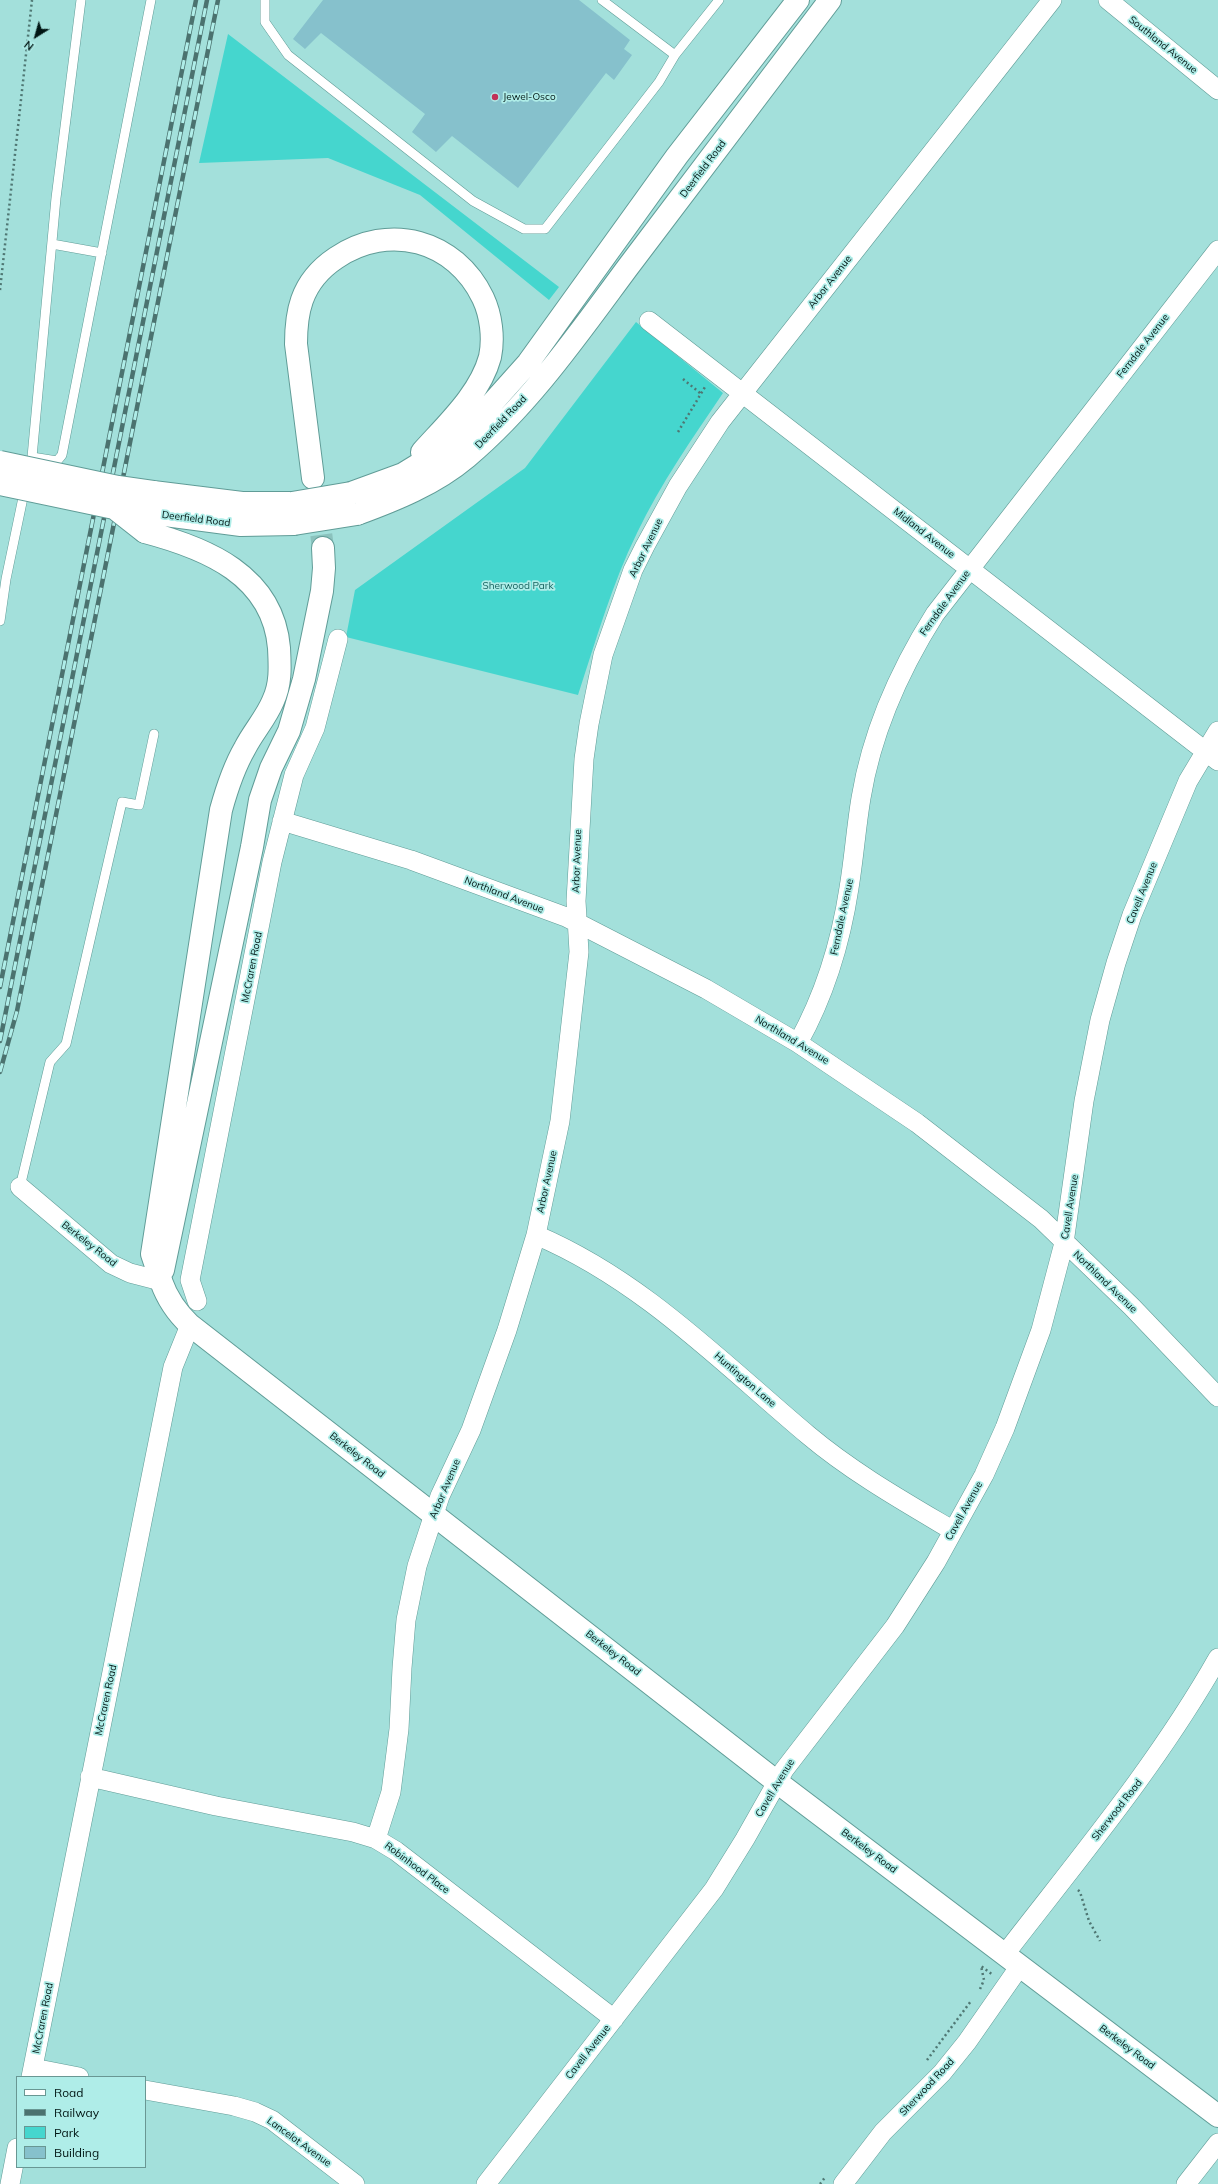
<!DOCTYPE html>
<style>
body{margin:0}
#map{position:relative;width:1218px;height:2184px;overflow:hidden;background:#a3e0db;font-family:Mulish,sans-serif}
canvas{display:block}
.legend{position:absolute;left:16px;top:2076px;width:130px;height:92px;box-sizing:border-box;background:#afede8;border:1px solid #699793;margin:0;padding:5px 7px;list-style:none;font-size:12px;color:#001513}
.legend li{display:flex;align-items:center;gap:8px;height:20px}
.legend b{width:20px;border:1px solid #699793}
.north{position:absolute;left:16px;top:16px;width:40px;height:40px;-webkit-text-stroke:3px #afede8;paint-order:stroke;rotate:217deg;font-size:11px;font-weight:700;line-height:16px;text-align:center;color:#001513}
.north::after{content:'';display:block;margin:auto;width:14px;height:18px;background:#001513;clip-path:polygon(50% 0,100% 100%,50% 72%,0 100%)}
</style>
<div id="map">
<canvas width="1218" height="2184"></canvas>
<ul class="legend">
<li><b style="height:5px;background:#fff"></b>Road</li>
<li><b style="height:5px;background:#4b726f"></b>Railway</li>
<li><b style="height:11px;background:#45d6ce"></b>Park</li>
<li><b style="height:11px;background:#86c1cc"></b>Building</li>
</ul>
<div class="north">N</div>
</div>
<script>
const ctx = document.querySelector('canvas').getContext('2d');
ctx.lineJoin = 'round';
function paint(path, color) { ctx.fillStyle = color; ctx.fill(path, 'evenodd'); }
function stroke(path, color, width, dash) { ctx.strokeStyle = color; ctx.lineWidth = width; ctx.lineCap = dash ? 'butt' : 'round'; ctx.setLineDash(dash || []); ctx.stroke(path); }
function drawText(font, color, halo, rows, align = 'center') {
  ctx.font = font + ' Mulish,sans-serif'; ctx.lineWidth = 3.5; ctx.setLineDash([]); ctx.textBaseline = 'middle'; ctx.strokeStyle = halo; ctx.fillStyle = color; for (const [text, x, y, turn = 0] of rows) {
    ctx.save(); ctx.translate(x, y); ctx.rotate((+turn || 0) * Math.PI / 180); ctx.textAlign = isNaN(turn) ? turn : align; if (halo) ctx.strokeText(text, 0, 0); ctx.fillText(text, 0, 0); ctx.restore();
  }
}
const green = new Path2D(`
 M228,34l331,253 -10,13 -129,-105 -92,-37 -129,5z
 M636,322l87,71c-31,46 -62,90 -86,140 -25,51 -41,107 -59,162l-232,-58 9,-47 170,-122z`);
const building = new Path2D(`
 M323,0h256l51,40 -6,9 8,6 -18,25 -8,-7 -88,115 -66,-52 -16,16 -24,-20 13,-18 -104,-81 -16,16 -12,-10z`);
const secondaryTunnel = new Path2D(`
 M317,502l6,46`);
const path = new Path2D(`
 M0,290l32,-290
 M683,379l17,14
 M678,432l27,-45
 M1078,1890l2,2 9,29 11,20
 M980,1989l4,-9 -3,-14 12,9
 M927,2060l44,-59
 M820,2184l6,-8`);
const service = new Path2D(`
 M81,0l-25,198 -24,259 25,4 5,-6 89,-455
 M265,0v22l23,33 185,146 51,28h21l114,-147 16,-27
 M602,0l73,55 44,-55
 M52,244l50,9
 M0,621l6,-42 19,-91
 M20,1187l30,-125 16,-18 56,-242 17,3 15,-71`);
const minor = new Path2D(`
 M1108,0l110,90
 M649,321l569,440
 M282,821l129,39 155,57 140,72 92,54 119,80 124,96 91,88 86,90
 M798,1043c26,-47 43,-102 51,-155 5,-30 7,-60 12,-90 11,-67 38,-127 74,-184l283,-364
 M20,1187l91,77 19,9 31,8
 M536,1235c106,45 185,127 272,200 44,37 95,66 144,95
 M197,1301l-7,-21 82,-418 22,-87 21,-47 23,-89
 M90,1777l126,29 137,26 23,7 20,12 218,168
 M376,1839l15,-47 8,-63 3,-61 4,-48 11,-54 23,-70 31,-66 36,-100 29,-95 24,-114 19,-169 -3,-51 8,-142 5,-35 14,-69 30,-85 12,-24 33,-60 42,-64 332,-422
 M1005,1954c74,-96 153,-190 213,-296
 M33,2068l46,9
 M31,2077l142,-710 17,-42
 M145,2090l89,16 21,6 17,8 83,64
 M10,2184l7,-36
 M486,2184l228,-295 31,-50 39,-69 111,-144 41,-64 48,-87 21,-47 36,-98 23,-87 20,-142 16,-81 16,-57 16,-48 56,-134 30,-50
 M843,2184l40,-52 59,-59 25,-31 53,-76
 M1186,2184l32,-41`);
const tertiary = new Path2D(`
 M161,1281c6,17 15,31 29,44l587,457 441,334`);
const secondary = new Path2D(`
 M313,478l-17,-134c0,-15 1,-30 6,-44 6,-17 19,-32 34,-42 53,-36 119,-18 147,40 8,17 11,40 7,59 -10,37 -43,67 -68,95
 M153,492l89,11h50
 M351,493l52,-19 26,-16 24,-17 33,-31 42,-47 149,-207 121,-156
 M150,513l91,12 53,-1
 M357,514c38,-14 78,-30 110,-57 63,-53 112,-124 161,-190 67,-89 135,-178 202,-267
 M145,532c61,16 128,43 134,116 1,19 2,36 -6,53 -7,17 -20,31 -28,47 -11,19 -18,40 -24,62l-69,444 9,27
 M163,1270l89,-423 8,-47 11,-32 18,-37 15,-52 18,-88 2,-23 -1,-20`);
const rail = new Path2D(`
 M0,987l196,-987
 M0,1041l207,-1041
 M0,1072l17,-61 201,-1011`);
const secondaryBridge = new Path2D(`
 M0,462l118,25 35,5
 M0,484l114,24 36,5
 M292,503l59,-10
 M117,510l28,22
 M294,524l63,-10`);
const markers = [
 [495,97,4,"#c13258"]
];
const streetNames = [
 ["Southland Avenue",1163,45,39],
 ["Deerfield Road",703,169,-53],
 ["Arbor Avenue",830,282,-52],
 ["Ferndale Avenue",1143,346,-52],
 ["Deerfield Road",501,422,-46],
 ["Deerfield Road",196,519,7],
 ["Midland Avenue",924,533,38],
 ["Arbor Avenue",646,548,-64],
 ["Ferndale Avenue",945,603,-54],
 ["Arbor Avenue",577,861,-88],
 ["Cavell Avenue",1142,893,-68],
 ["Northland Avenue",504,895,21],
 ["Ferndale Avenue",842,917,-78],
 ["McCraren Road",252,967,-79],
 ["Northland Avenue",792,1040,31],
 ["Arbor Avenue",547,1182,-78],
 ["Cavell Avenue",1070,1207,-81],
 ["Berkeley Road",89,1244,38],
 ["Northland Avenue",1105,1282,44],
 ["Huntington Lane",745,1380,41],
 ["Berkeley Road",357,1455,38],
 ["Arbor Avenue",445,1489,-67],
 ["Cavell Avenue",964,1511,-61],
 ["Berkeley Road",613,1653,38],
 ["McCraren Road",106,1700,-78],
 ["Cavell Avenue",775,1788,-59],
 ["Sherwood Road",1117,1810,-52],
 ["Berkeley Road",869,1851,37],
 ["Robinhood Place",417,1868,37],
 ["McCraren Road",43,2018,-79],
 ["Berkeley Road",1127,2047,37],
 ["Cavell Avenue",588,2052,-52],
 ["Sherwood Road",927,2087,-47],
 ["Lancelot Avenue",299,2142,36]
];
const poiNames = [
 ["Jewel-Osco",503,97]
];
const parkNames = [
 ["Sherwood Park",518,586]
];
paint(green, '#45d6ce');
paint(building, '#86c1cc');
stroke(secondaryTunnel, '#8bc2bd', 22, [22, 11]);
stroke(service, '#609c97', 10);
stroke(minor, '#609c97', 20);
stroke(tertiary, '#609c97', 24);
stroke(secondary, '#609c97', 24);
stroke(path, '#4f7773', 2.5, [2, 3]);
stroke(service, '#fff', 9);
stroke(minor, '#fff', 19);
stroke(tertiary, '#fff', 22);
stroke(secondary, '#fff', 22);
stroke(rail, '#4b726f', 4.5);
stroke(rail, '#afede8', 3, [9]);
stroke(secondaryBridge, '#609c97', 24, []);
stroke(secondaryBridge, '#fff', 22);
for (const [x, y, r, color] of markers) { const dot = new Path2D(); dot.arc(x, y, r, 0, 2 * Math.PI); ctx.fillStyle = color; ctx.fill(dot); stroke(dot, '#afede8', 1.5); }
drawText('10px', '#001513', '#afede8', streetNames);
drawText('10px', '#001513', '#afede8', poiNames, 'left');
drawText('10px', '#16625e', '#afede8', parkNames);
</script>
